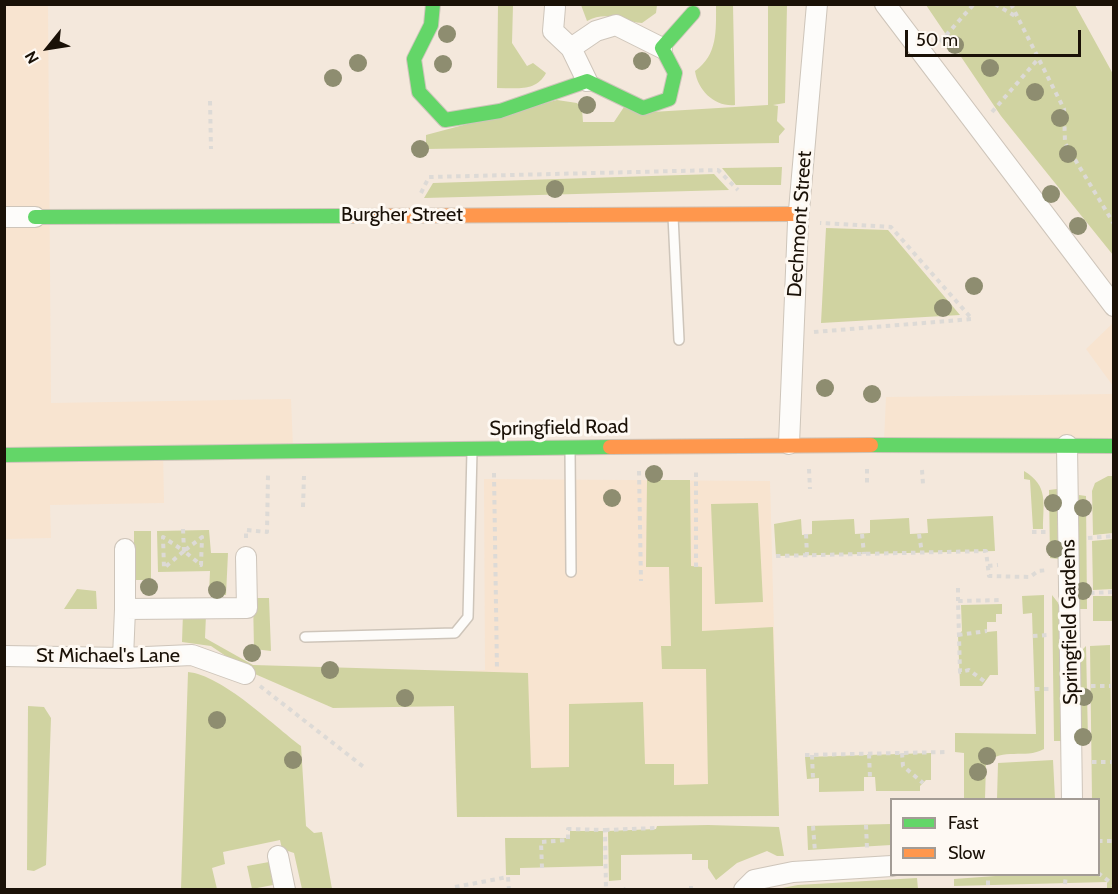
<!DOCTYPE html>
<style>
body{margin:0}
#map{position:relative;width:1118px;height:894px;overflow:hidden;background:#f4e8dc;font-family:Cabin,sans-serif}
canvas{display:block}
.frame{position:absolute;inset:0;border:6px solid #1a1107;pointer-events:none}
.legend{position:absolute;left:890px;top:798px;width:210px;height:78px;box-sizing:border-box;background:#fef9f3;border:2px solid #a39c95;margin:0;padding:8px 10px;list-style:none;font-size:18px;color:#1a1107}
.legend li{display:flex;align-items:center;gap:12px;height:30px}
.legend b{width:30px;border:2px solid #a39c95}
.north{position:absolute;left:18px;top:18px;width:60px;height:60px;-webkit-text-stroke:4px #fef9f3;paint-order:stroke;rotate:240deg;font-size:16px;font-weight:700;line-height:24px;text-align:center;color:#1a1107}
.north::after{content:'';display:block;margin:auto;width:21px;height:27px;background:#1a1107;clip-path:polygon(50% 0,100% 100%,50% 72%,0 100%)}
.scale{position:absolute;left:905px;top:30px;width:176px;height:27px;box-sizing:border-box;border:3px solid #1a1107;border-top:0;padding-left:8px;font-size:18px;line-height:21px;white-space:nowrap;color:#1a1107;-webkit-text-stroke:4px #fef9f3;paint-order:stroke}
</style>
<div id="map">
<canvas width="1118" height="894"></canvas>
<div class="frame"></div>
<ul class="legend">
<li><b style="height:8px;background:#63d668"></b>Fast</li>
<li><b style="height:8px;background:#ff974d"></b>Slow</li>
</ul>
<div class="north">N</div>
<div class="scale">50 m</div>
</div>
<script>
const ctx = document.querySelector('canvas').getContext('2d');
ctx.lineJoin = 'round';
function paint(path, color) { ctx.fillStyle = color; ctx.fill(path, 'evenodd'); }
function stroke(path, color, width, dash) { ctx.strokeStyle = color; ctx.lineWidth = width; ctx.lineCap = dash ? 'butt' : 'round'; ctx.setLineDash(dash || []); ctx.stroke(path); }
function drawText(font, color, halo, rows, align = 'center') {
  ctx.font = font + ' Cabin,sans-serif'; ctx.lineWidth = 6; ctx.setLineDash([]); ctx.textBaseline = 'middle'; ctx.strokeStyle = halo; ctx.fillStyle = color; for (const [text, x, y, turn = 0] of rows) {
    ctx.save(); ctx.translate(x, y); ctx.rotate((+turn || 0) * Math.PI / 180); ctx.textAlign = isNaN(turn) ? turn : align; if (halo) ctx.strokeText(text, 0, 0); ctx.fillText(text, 0, 0); ctx.restore();
  }
}
const built = new Path2D(`
 M4,5h44l3,398 240,-4 2,48 -130,3 1,53 -114,2 1,33 -46,1z
 M1113,323v63l-27,-37z
 M1113,394v50l-229,-3 2,-44z
 M484,479l286,2 9,335 -322,1 -4,-145 32,-2z`);
const green = new Path2D(`
 M498,5h15l-1,38 15,23 6,-3 13,10c-10,19 -29,15 -49,15z
 M581,5h76l-1,8 -14,10c-20,-2 -35,-13 -55,-2z
 M716,5h17l2,100c-20,2 -37,-14 -40,-34 23,-16 21,-41 21,-66z
 M768,5h19l-2,98 -12,2 5,1 -1,15 8,8 -6,7v7l-353,6v-14l131,-35 20,3 5,6 1,13h31l10,-15 28,5 116,-7z
 M926,5h149l38,69v181l-112,-139z
 M782,167l-1,18h-45l-14,-17z
 M714,174l15,16 -305,8 9,-15z
 M826,228l62,2 72,85 -139,8z
 M1024,471c25,15 19,32 19,58h-10l-3,-49 -6,-1z
 M1108,476h5v57l-20,2 -1,-44 3,-8z
 M647,480h43l1,86 11,1v64l71,-4 6,189 -322,1 -3,-111 -121,2 -85,-37 -37,-25 -29,-4 1,-29 23,2 -1,23 48,27 275,8 3,95 38,-1v-63l74,-2 2,62h29v21l34,-1 -2,-115h-44l-1,-23h10l-2,-79h-23z
 M1057,489l1,70 -8,-1 -1,-68z
 M1079,495l7,1 1,113h-8z
 M758,503l5,99 -48,2 -4,-100z
 M993,516l2,35 -219,5 -2,-32 27,-5 1,16 10,-1v-13l42,-2 1,15 15,-1v-13l39,-2 1,16 18,-1 -1,-14z
 M209,530l2,23h17l-2,42 -17,-1 1,-23 -52,1 -1,-41z
 M134,531h17v49h-17z
 M1113,539v50l-20,1 -1,-49z
 M77,589l19,2 1,18h-33z
 M1044,595v154c-20,11 -41,-3 -58,15l-1,35h-21v-46l-9,-1v-19l81,1 -4,-121 -9,1 -1,-18z
 M1052,595l7,9 2,137h-7z
 M1093,596h20v25h-20z
 M253,598h16l2,53 -17,-2z
 M1002,604v10h-6v8h-9v10l10,-1 1,44h-8l-8,11h-22l-2,-51 4,-4 -1,-26z
 M1110,645l3,244h-6v-7l-153,4v-7l69,-5h75v-74l-6,-1 -2,-153z
 M1086,646l2,94 -8,1 -1,-88z
 M188,672c34,3 85,53 113,74l5,80 8,7 8,-1 10,57h-30l-8,-36 -12,-4 -2,-9 -57,12 2,12 -13,4 5,21h-36z
 M28,706l16,1 7,11 -5,147 -12,6 -7,-1z
 M931,753v27h-5l-6,6v5h-44l-1,-14h-11v14l-45,1v-14l-12,1 -2,-22z
 M1053,760l2,39h-58l1,-36z
 M891,824v21l-83,5 -1,-24z
 M708,825l71,2 5,29h-7l-10,-5 -30,12 -21,17 -8,-12v-8h-16v-6l-71,1v25l-12,1 -1,-50 48,-2 1,-3z
 M570,831h33v35l-83,2v7h-14l-1,-37h65z
 M269,862l4,23 -21,4 -5,-23z
 M917,878l1,11h-141l21,-4z`);
const path = new Path2D(`
 M995,4l20,12
 M1011,4l53,105 1,34 49,81
 M940,42l34,-38
 M210,101l1,48
 M992,112l47,-54
 M421,193l8,-16 289,-7 20,20
 M814,332l158,-13 -81,-92 -71,-4
 M809,469l1,20
 M867,469v17
 M922,470l1,14
 M639,471l2,110
 M494,473l3,198
 M303,507l1,-31
 M183,529l1,22 -21,-14 1,31 20,-17 17,14 1,-28 -18,14
 M1032,532h14
 M806,534l1,21
 M862,534l2,20
 M919,534l3,19
 M246,538v-8l21,2 1,-57
 M1088,538l26,-2
 M776,556l210,-5 3,25 41,1 8,-6 10,-1
 M988,566l10,-1
 M696,567v-98
 M958,588v13
 M1090,593l24,-1
 M958,635l29,-4
 M1033,636l15,-1
 M984,681l-15,-11 -9,2 -2,-71 44,-1
 M260,686l105,82
 M1091,686h20
 M1035,689h14
 M902,753l1,13 20,17
 M869,754l1,23
 M805,755l142,-3
 M812,755l1,23
 M1092,762h20
 M866,825l1,23
 M813,826l2,26
 M605,830l50,-2
 M1098,841h16
 M542,868l-1,-26 27,-2v-11l37,1 1,60
 M1098,873l16,12
 M1065,884l1,-10
 M988,885v-11
 M691,886v4
 M455,887l53,-10 1,13
 M625,890l1,-2`);
const lane = new Path2D(`
 M673,216l6,124
 M570,449l1,123
 M305,637l150,-4 13,-16 4,-166`);
const street = new Path2D(`
 M885,4l229,302
 M555,7l-2,24 18,17
 M587,81l-16,-33 25,-17 20,-6 46,23
 M4,217h31
 M789,444l9,-222 19,-218
 M1067,445l5,355
 M125,549v60l122,-1 -1,-51
 M4,656l119,2 69,-3 53,19
 M123,658l2,-49
 M278,856l7,34
 M744,890l10,-10 39,-8 99,-6`);
const fast = new Path2D(`
 M433,4l-2,21 -17,34 5,33 26,28 55,-9 87,-30 56,27 26,-9 6,-26 -13,-25 31,-35
 M35,217l313,-1
 M871,445l243,1
 M4,455l606,-8`);
const slow = new Path2D(`
 M348,216l451,-2
 M610,447l261,-2`);
const trees = [
 [447,34],
 [955,45],
 [642,61],
 [358,63],
 [443,64],
 [990,68],
 [333,78],
 [1035,92],
 [587,105],
 [1060,118],
 [420,149],
 [1068,154],
 [555,189],
 [1051,194],
 [1078,226],
 [974,286],
 [943,308],
 [825,388],
 [872,394],
 [654,474],
 [612,498],
 [1053,503],
 [1083,508],
 [1055,549],
 [149,587],
 [217,590],
 [1083,591],
 [252,653],
 [330,670],
 [1084,697],
 [405,698],
 [217,720],
 [1083,737],
 [987,756],
 [293,760],
 [978,772]
];
const streetNames = [
 ["Burgher Street",402,215],
 ["Dechmont Street",800,224,-86],
 ["Springfield Road",559,428,-1],
 ["Springfield Gardens",1070,622,-91],
 ["St Michael's Lane",108,656]
];
paint(built, '#f8e4d0');
paint(green, '#d0d3a1');
stroke(lane, '#cec5ba', 12);
stroke(street, '#cec5ba', 22);
stroke(fast, '#cec5ba', 16);
stroke(slow, '#cec5ba', 16);
stroke(path, '#dddad6', 4, [4.5, 4.5]);
stroke(lane, '#fdfcfa', 9);
stroke(street, '#fdfcfa', 20);
stroke(fast, '#63d668', 14);
stroke(slow, '#ff974d', 14);
ctx.fillStyle = '#8e8d70';
for (const [x, y] of trees) { ctx.beginPath(); ctx.arc(x, y, 9, 0, 2 * Math.PI); ctx.fill(); }
drawText('20px', '#1a1107', '#fef9f3', streetNames);
</script>
